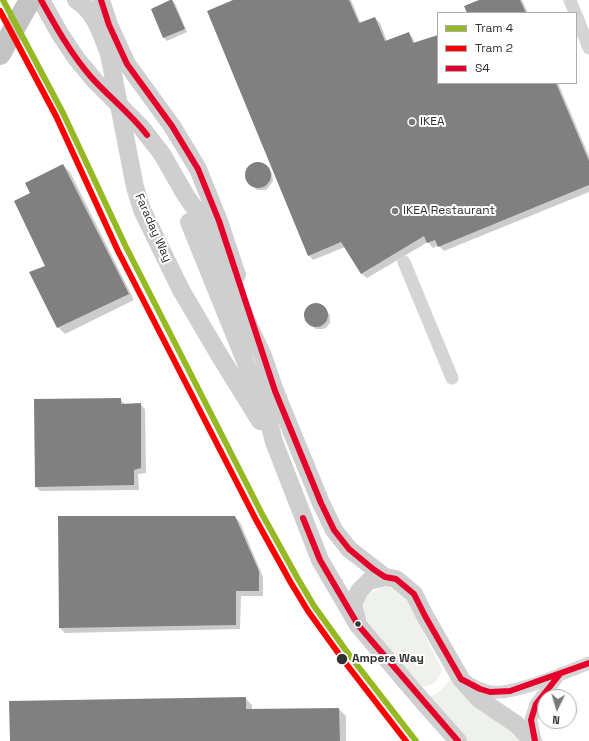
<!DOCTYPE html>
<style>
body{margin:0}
#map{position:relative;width:589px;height:741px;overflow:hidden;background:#fff;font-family:"Space Grotesk",sans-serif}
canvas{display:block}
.legend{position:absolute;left:437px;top:12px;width:140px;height:72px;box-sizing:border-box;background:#fff;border:1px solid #adadad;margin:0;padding:5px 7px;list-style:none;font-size:12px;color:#313131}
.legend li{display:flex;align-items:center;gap:8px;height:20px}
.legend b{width:20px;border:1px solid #adadad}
.north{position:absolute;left:537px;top:689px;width:40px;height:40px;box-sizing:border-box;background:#fff;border:1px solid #adadad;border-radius:50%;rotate:185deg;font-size:11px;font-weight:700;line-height:16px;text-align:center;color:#313131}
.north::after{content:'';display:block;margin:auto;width:14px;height:18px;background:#797979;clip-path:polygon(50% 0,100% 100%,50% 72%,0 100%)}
</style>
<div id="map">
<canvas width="589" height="741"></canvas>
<ul class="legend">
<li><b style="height:5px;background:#94b922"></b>Tram 4</li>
<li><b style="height:5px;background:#f00"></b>Tram 2</li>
<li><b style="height:5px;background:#e4002b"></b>S4</li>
</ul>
<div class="north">N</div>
</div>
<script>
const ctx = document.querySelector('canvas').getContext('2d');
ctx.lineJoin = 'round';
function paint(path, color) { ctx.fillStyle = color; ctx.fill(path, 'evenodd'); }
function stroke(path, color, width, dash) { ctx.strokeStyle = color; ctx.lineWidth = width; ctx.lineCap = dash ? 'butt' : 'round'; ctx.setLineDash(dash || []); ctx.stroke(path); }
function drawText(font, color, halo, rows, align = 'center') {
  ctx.font = font + ' "Space Grotesk",sans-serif'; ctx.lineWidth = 4; ctx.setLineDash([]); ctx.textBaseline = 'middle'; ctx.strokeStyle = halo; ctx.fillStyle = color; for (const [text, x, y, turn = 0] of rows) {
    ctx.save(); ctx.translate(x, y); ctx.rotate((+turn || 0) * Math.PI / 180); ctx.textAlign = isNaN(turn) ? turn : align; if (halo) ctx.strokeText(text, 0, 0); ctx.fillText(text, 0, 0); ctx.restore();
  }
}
const green = new Path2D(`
 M382,587c12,-1 17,4 25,13l35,70c-5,12 -7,15 -20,17l-59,-67 -2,-14 4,-10z
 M451,679l74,62h-59l-38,-44 10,-4z`);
const shadow = new Path2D(`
 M172,0l3,3 12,29 -20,9 -3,-3z
 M236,0h115l10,24 14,-6 5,5 7,18 21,-8 5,5 2,5 23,-7v47h120l31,73v36l-145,59 -6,-6 -5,3 -5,-6 -61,36 -5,-4 -17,-27 -32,13 -4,-5z
 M482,0h40l6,13h-60z
 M259,163l7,4 6,6 1,8 -5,7 -3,2h-8l-10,-9 -1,-7 3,-7 3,-2z
 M63,165l7,7 64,128 -69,34 -7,-7 -27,-54 16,-7z
 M315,305l7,1 8,9v8l-4,5 -3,1h-7l-3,-2 -7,-9v-7l2,-3z
 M120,399l5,5h15l5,5 1,64 -8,1 1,16 -99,1 -4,-4z
 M59,517h176l5,5 23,55v19h-22l-1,33 -175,4 -5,-5z
 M245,698l7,7v5l87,-1 7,7v25h-335z`);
const building = new Path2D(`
 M170,0h2l13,29 -22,9 -12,-29z
 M233,0h116l10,23 16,-6 10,24 24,-9 4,11 25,-8v48h118l33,78v24l-151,62 -3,-7 -8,3 -3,-7 -63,38 -20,-32 -33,14 -101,-245z
 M479,0h41l6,13h-59l-3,-7z
 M245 175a13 13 0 1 1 26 0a13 13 0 1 1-26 0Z
 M63,164l66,130 -72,34 -28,-56 16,-6 -31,-65 16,-8 -5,-10z
 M304 315a12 12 0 1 1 24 0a12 12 0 1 1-24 0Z
 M121,398v6l20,-1v65l-7,2v15l-99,2 -1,-88z
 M58,516h177l24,55v20h-23v34l-177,3z
 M246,697v12l93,-1 1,33h-330l-1,-40z`);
const street = new Path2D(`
 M570,0l5,13
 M576,15l13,33
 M404,262l48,116
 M468,683c7,3 14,8 23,9 24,3 74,-20 98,-29
 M535,741l-4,-21 5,-16 24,-30`);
const secondary = new Path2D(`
 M41,0l19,34 16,24 19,23 46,46 21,27 24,42 13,18 19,45 45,97 12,35 46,112 13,27 15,19 36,28
 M101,0l8,25 18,39 45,62 26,43 21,52 18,54
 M189,222l78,193 7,27 46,118 38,65 60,71 40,45
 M181,290l37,63 42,68
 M357,620l-4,-16 6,-13 10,-10 16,-4 11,2 18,15 11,22 36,63 18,20 37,25 17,17`);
const highway = new Path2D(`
 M0,54l30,-54`);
const secondaryBridge = new Path2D(`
 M76,0c20,13 25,33 33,54l26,133 7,23 39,80`);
const bus1 = new Path2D(`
 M41,0c15,27 30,54 50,77 18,20 40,37 56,58
 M101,0l8,25 18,39 45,62 26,43 21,52 56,170 46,112 13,27 15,19 24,20 12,8 11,2 18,15 11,22 36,63 19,10 10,3 20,-1 79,-28
 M303,518l17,42 38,65 100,116
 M535,741l-4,-21 5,-16 24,-30`);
const tram1 = new Path2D(`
 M3,0l60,113 63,134 136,267 36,65 16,27 36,50 66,85`);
const tram2 = new Path2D(`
 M0,11l56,105 62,135 137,267 36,65 17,28 36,50 62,80`);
const markers = [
 [412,122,4,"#797979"],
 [395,211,4,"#797979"],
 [358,624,3.5,"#313131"],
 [342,659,6,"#313131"]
];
const poiNames = [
 ["IKEA",420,122],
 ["IKEA Restaurant",403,211]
];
const streetNames = [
 ["Faraday Way",153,228,66]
];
const stopNames = [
 ["Ampere Way",352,659]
];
paint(green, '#eff2ec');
paint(shadow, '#0003');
paint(building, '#808080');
stroke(street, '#d5d5d5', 13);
stroke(secondary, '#cfcfcf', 18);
stroke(highway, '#c3c3c3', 22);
stroke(secondaryBridge, '#cfcfcf', 18);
stroke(bus1, '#e4002b', 6);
stroke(tram1, '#94b922', 6);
stroke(tram2, '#f00', 6);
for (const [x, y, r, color] of markers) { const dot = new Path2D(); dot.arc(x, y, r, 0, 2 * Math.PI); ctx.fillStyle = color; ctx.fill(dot); stroke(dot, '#fff', 1.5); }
drawText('12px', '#313131', '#fff', poiNames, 'left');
drawText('12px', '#313131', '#fff', streetNames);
drawText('bold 12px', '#313131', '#fff', stopNames, 'left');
</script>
